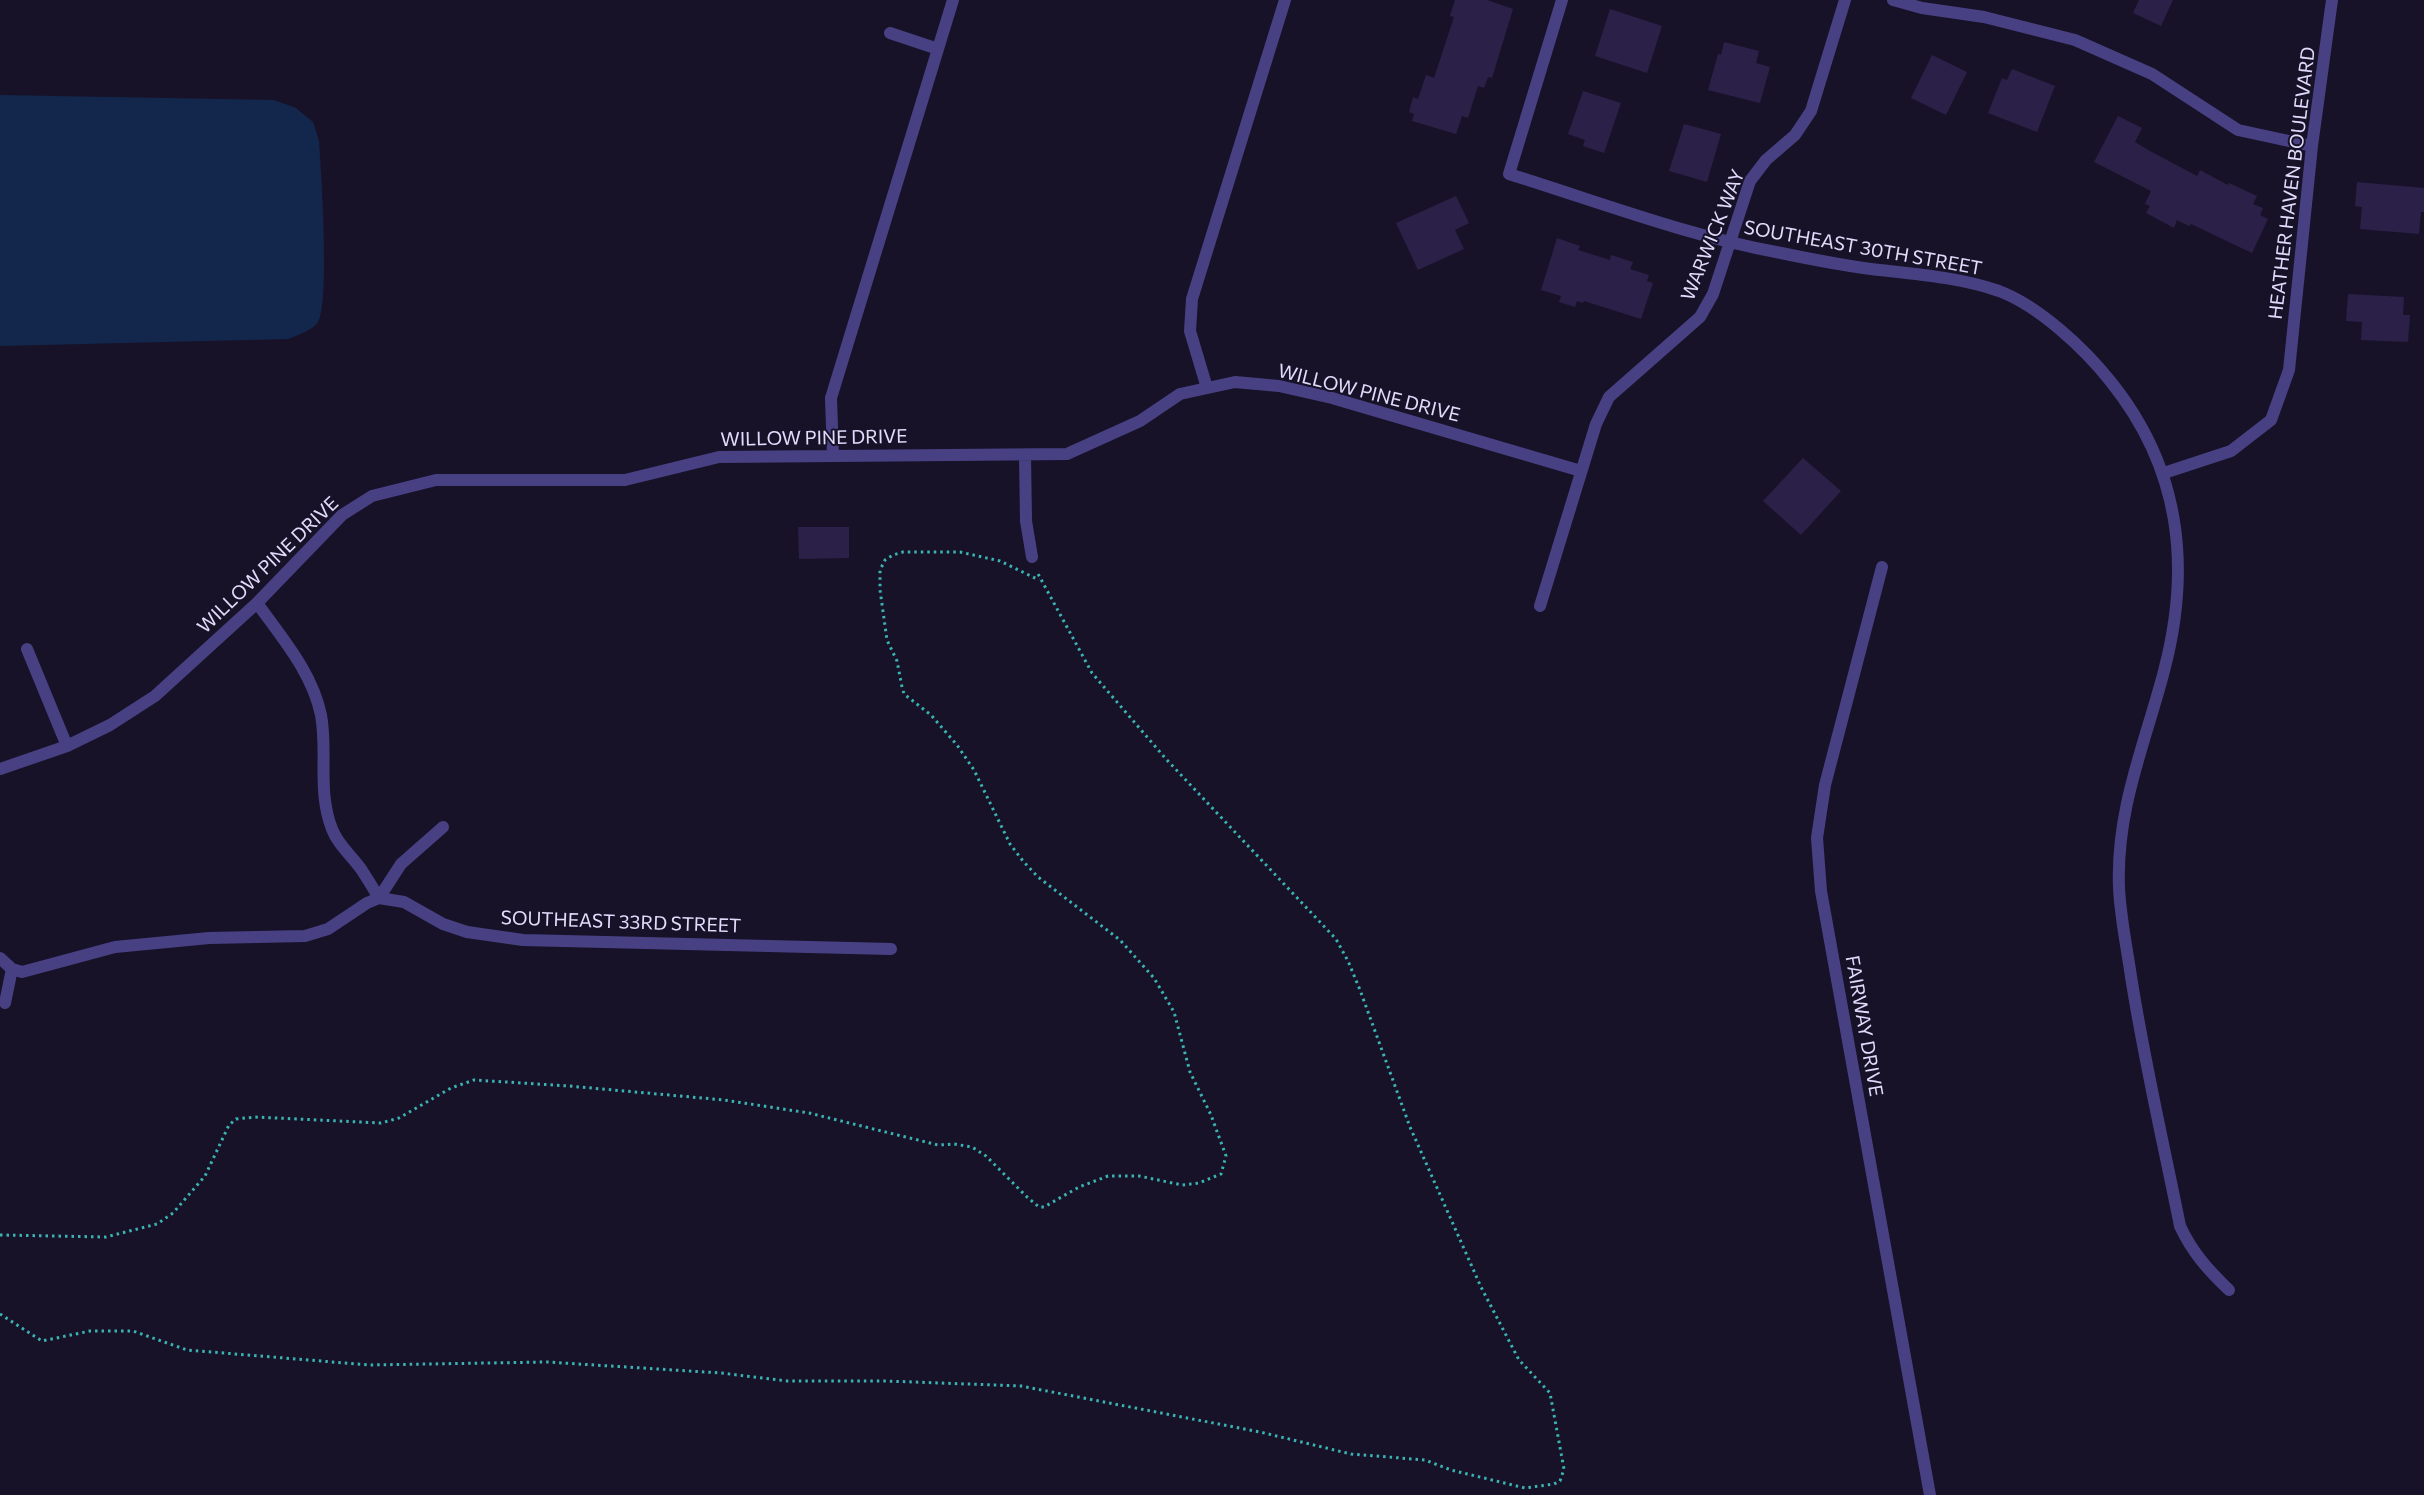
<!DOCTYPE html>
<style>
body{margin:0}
canvas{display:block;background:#171228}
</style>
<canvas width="2424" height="1495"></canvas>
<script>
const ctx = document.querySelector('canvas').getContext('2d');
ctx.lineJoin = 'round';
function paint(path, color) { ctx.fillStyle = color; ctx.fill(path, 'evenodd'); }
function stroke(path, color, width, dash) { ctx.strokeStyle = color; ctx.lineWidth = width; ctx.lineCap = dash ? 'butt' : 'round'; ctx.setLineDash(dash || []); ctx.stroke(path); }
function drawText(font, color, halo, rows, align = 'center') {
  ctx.font = font + ' Commissioner,sans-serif'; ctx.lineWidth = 4; ctx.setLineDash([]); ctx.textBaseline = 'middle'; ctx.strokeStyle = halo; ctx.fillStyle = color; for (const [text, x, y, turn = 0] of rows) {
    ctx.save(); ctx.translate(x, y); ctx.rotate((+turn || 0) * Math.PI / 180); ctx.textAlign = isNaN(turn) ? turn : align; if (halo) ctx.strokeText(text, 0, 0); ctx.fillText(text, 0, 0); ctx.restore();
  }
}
const water = new Path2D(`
 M0,95l274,5 22,8 17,14 6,19c2,30 11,161 -1,181 -6,9 -21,13 -30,17l-288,7z`);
const building = new Path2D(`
 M1455,0h32l26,9 -21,69 -4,-1 -4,11 -6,-2 -10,32 -6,-2 -6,18 -44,-13 2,-7 -5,-2 4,-15 5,2 8,-24 8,3 20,-61 -4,-1z
 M2139,0h34l-12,26 -28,-13z
 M1610,9l52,17 -15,47 -52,-17z
 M1724,42l35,9 -3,12 14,4 -10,36 -52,-13 10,-36 3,1z
 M1932,55l35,17 -21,43 -35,-17z
 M2012,69l43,17 -18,46 -49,-19 14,-35 5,2z
 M1583,91l38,12 -17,50 -21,-7 2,-6 -17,-6z
 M2118,116l24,12 -7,14 15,9 47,25 3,-6 28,15 1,-2 28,13 -4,8 10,4 -3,7 8,4 -16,34 -61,-29 -2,2 -12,-6 -3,8 -28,-15 4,-7 -5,-2 6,-13 -57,-29z
 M1684,124l37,10 -14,48 -38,-11z
 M2357,182l67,6v24h-3l-2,22 -59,-5 2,-22 -7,-1z
 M1456,196l13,27 -14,7 9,19 -46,21 -22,-47z
 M1557,238l23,8 -2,4 32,10 1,-5 22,7 -3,7 19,6 -2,6 6,2 -12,36 -57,-18 -1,2 -6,-2 -2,6 -16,-5 2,-6 -20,-6z
 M2348,294l56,3 -1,18h7l-2,27 -47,-2 1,-18 -16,-1z
 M1803,458l38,33 -40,44 -38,-34z
 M798,527h51v31l-50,1z`);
const path = new Path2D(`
 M0,1235l106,2 51,-13 16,-11 32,-37 24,-51 7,-6 19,-2 126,6 18,-5 52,-30 23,-8 95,6 155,14 85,13 129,32 16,-1 18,3 14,9 41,41 12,10h5l35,-20 29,-11h31l43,9 17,-2 22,-9 5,-18 -15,-41 -21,-43 -16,-60 -20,-34 -34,-38 -82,-63 -15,-16 -13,-17 -36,-74 -17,-25 -26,-30 -27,-21 -2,-7 -5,-26 -10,-21 -7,-50v-20l5,-10 8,-5 10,-3h57l40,9 39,19
 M0,1314l42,27 48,-10h43l54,19 182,15 178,-3 174,11 66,8h99l135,5 239,46 91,22 74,6 26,10 74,18 29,-4 6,-3 4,-12 -14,-76 -31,-33 -38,-73 -71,-160 -50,-137 -12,-29 -12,-22 -170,-180 -74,-86 -55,-101`);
const street = new Path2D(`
 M1562,0l-53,174c90,28 179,62 272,79 29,6 60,12 90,16 43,5 87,8 128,22 40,15 86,58 112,91 69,86 81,183 53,289 -19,73 -48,138 -45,216 1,27 7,56 11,83 13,86 33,171 50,256 12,26 28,44 49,64
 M1893,0l29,8 62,9 91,23 77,34 86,56 74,16
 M890,33l48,16
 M1207,388l-17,-57 2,-32 93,-299
 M1025,455l1,66 6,36
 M833,456l-2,-58 122,-398
 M2164,473l67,-22 40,-31 18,-50 23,-224 20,-146
 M1882,567l-57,218 -8,53 4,53 109,604
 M257,603c25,35 55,69 64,112 7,38 -4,76 11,114 6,16 19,26 29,40 6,9 12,19 18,29l22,-34 42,-37
 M1540,606l56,-182 13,-27 91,-80 13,-23 37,-113 16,-21 29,-25 16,-24 34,-111
 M27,649l40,97
 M0,769l67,-23 43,-21 45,-29 102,-93 85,-88 30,-19 64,-16h189l94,-23 348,-3 73,-33 40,-27 55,-12 44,4 53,12 249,73
 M0,958l12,11 10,3 93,-25 94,-9 96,-2 23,-7 39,-26 12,-5 25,4 39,22 24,8 56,8 368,9
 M5,1003l7,-34`);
const streetNames = [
 ["HEATHER HAVEN BOULEVARD",2292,183,-83],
 ["WARWICK WAY",1713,235,-68],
 ["SOUTHEAST 30TH STREET",1863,248,10],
 ["WILLOW PINE DRIVE",1369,393,14],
 ["WILLOW PINE DRIVE",814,438,-1],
 ["WILLOW PINE DRIVE",268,565,-44],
 ["SOUTHEAST 33RD STREET",621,922,2],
 ["FAIRWAY DRIVE",1864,1026,80]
];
paint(water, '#13264c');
paint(building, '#2a2048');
stroke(path, '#3ab3b2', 3, [2.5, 4]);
stroke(street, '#474184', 12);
drawText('19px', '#e1dcfc', '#171228', streetNames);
</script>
